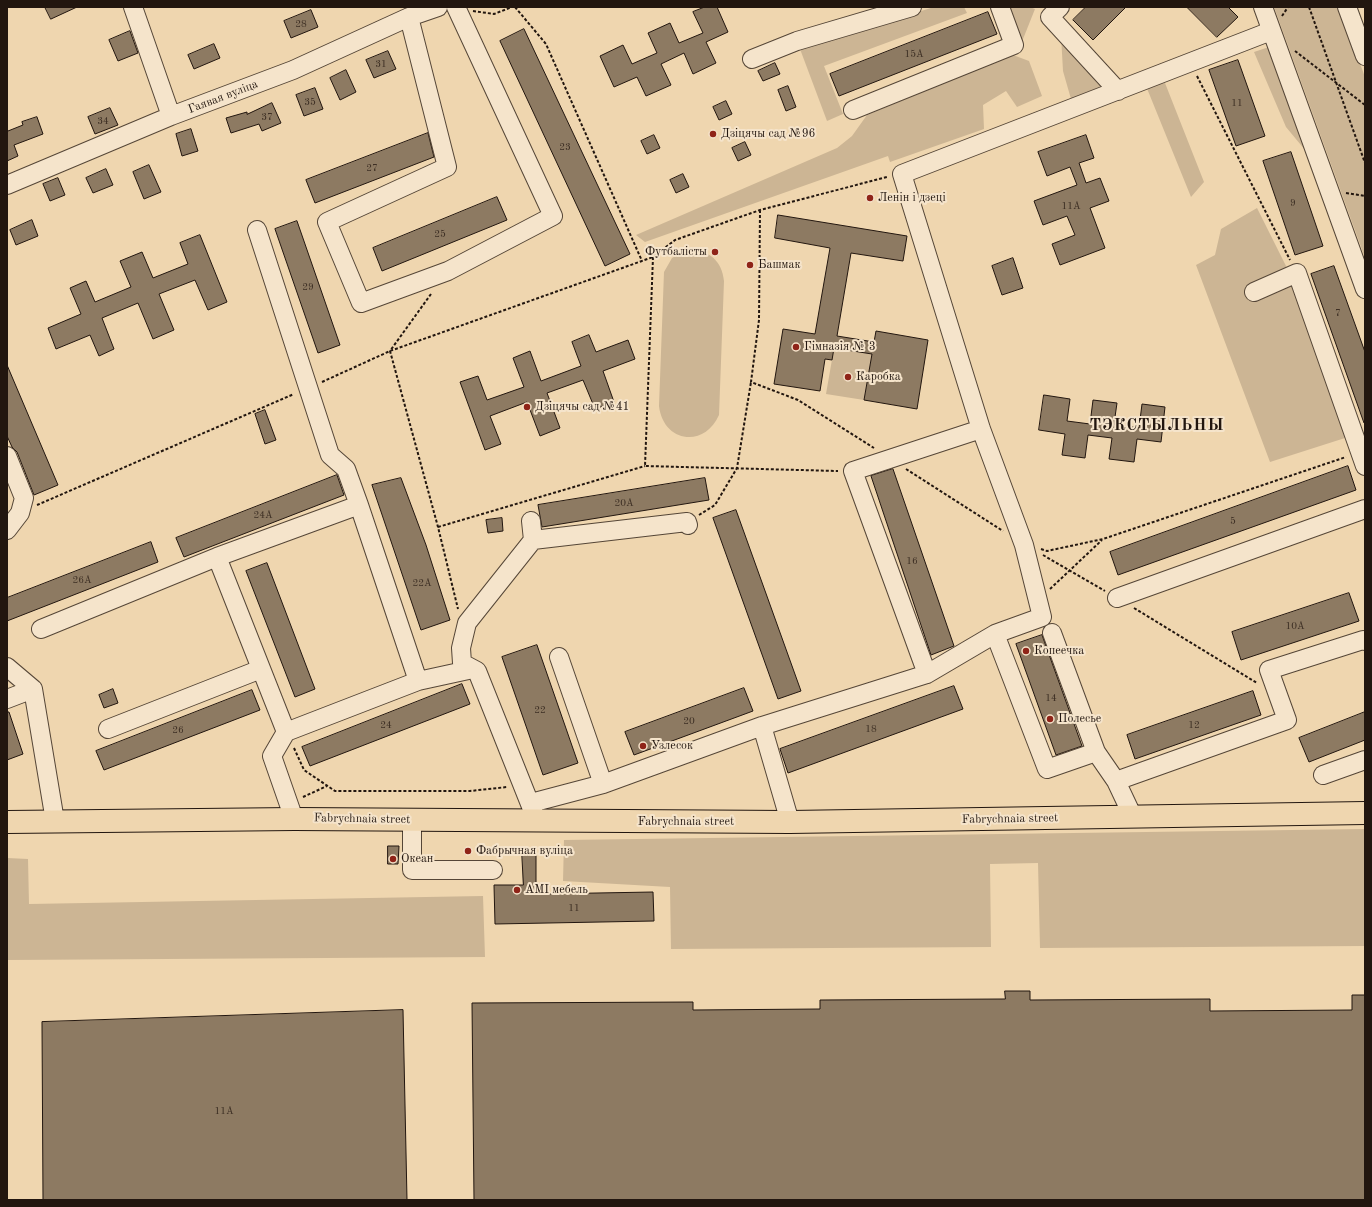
<!DOCTYPE html>
<meta charset="utf-8">
<style>
body{margin:0}
#map{position:relative;width:1372px;height:1207px;overflow:hidden;background:#efd6af;font-family:"Old Standard TT",serif}
canvas{display:block}
.frame{position:absolute;inset:0;border:8px solid #22160f;pointer-events:none}
</style>
<div id="map">
<canvas width="1372" height="1207"></canvas>
<div class="frame"></div>
</div>
<script>
const ctx = document.querySelector('canvas').getContext('2d');
ctx.lineJoin = 'round';
function paint(path, color) { ctx.fillStyle = color; ctx.fill(path, 'evenodd'); }
function stroke(path, color, width, dash) { ctx.strokeStyle = color; ctx.lineWidth = width; ctx.lineCap = dash ? 'butt' : 'round'; ctx.setLineDash(dash || []); ctx.stroke(path); }
function drawText(font, color, halo, rows, align = 'center') {
  ctx.font = font + ' "Old Standard TT",serif'; ctx.lineWidth = 4; ctx.setLineDash([]); ctx.textBaseline = 'middle'; ctx.strokeStyle = halo; ctx.fillStyle = color; for (const [text, x, y, turn = 0] of rows) {
    ctx.save(); ctx.translate(x, y); ctx.rotate((+turn || 0) * Math.PI / 180); ctx.textAlign = isNaN(turn) ? turn : align; if (halo) ctx.strokeText(text, 0, 0); ctx.fillText(text, 0, 0); ctx.restore();
  }
}
const green = new Path2D(`
 M934,7h30l3,6 -143,53 19,48 -16,7 -27,-72z
 M1006,7h24l5,2 -14,35z
 M1274,7h65l26,70v181z
 M1061,35l41,51 -31,13 -8,-28z
 M1272,46l38,110 -24,-29 -32,-75z
 M1013,55l16,6 13,35 -25,11 -11,-16 -23,14 1,24 -94,33 -2,-6 -243,86 -9,-7 201,-87 15,-12 15,-21z
 M1165,83l39,99 -13,15 -45,-111z
 M1257,208l37,74 51,156 -75,24 -74,-197 19,-10 6,-26z
 M686,250c21,-2 36,10 38,31l-5,134c-15,34 -56,27 -60,-9l5,-134 8,-14z
 M834,348l38,6 -8,46 -38,-6z
 M1365,829v117l-325,2 -2,-85 -48,1 1,83 -320,2 -1,-62 -107,-6 1,-41z
 M7,858l21,1 1,45 454,-8 2,61 -478,3z`);
const building = new Path2D(`
 M45,7h32l-26,12z
 M705,7h12l11,25 -22,10 10,21 -23,11 -9,-21 -23,11 10,21 -25,11 -9,-19 -23,10 -14,-31 23,-11 9,19 25,-11 -9,-20 22,-10 9,20 24,-10 -10,-21z
 M1086,7h40l-33,33 -20,-20z
 M1187,7h41l10,10 -21,20z
 M311,10l7,17 -27,11 -7,-17z
 M988,12l9,22 -158,62 -9,-22z
 M524,29l106,225 -25,12 -105,-225z
 M130,31l8,22 -20,8 -9,-21z
 M214,44l6,14 -26,11 -6,-14z
 M388,51l8,18 -22,9 -8,-18z
 M1238,60l27,76 -29,10 -27,-76z
 M775,63l5,11 -17,7 -5,-10z
 M346,70l10,22 -16,8 -10,-22z
 M788,86l8,21 -10,4 -8,-21z
 M315,88l8,21 -19,7 -8,-21z
 M726,101l6,13 -13,6 -6,-13z
 M272,103l9,20 -19,8 -3,-7 -28,9 -5,-15 21,-6v2z
 M110,108l8,17 -23,9 -7,-17z
 M37,117l6,17 -29,11 4,11 -11,5v-31l1,1 15,-6 -1,-3z
 M191,129l7,22 -16,5 -6,-22z
 M428,133l6,24 -119,46 -9,-23z
 M654,135l6,13 -13,6 -6,-13z
 M1086,135l8,23 -15,5 7,20 14,-5 9,23 -19,7 15,40 -45,17 -8,-21 23,-9 -8,-19 -24,9 -9,-24 43,-16 -7,-18 -23,9 -9,-24z
 M745,142l6,13 -13,6 -6,-13z
 M1291,152l32,94 -28,9 -32,-94z
 M149,165l12,27 -17,7 -11,-27z
 M106,169l7,16 -20,8 -7,-15z
 M683,174l6,13 -13,6 -6,-13z
 M58,178l7,17 -15,6 -7,-17z
 M497,197l10,23 -125,51 -9,-23z
 M778,215l129,21 -4,25 -52,-8 -14,83 37,6 2,-11 52,9 -11,69 -53,-9 8,-46 -38,-6 -2,12 -7,-1 -5,32 -46,-7 9,-55 32,5 15,-86 -55,-10z
 M32,220l6,16 -22,9 -6,-15z
 M297,221l43,124 -22,8 -43,-124z
 M200,235l27,67 -19,8 -13,-30 -36,14 15,36 -21,9 -15,-36 -36,15 12,31 -15,7 -9,-21 -34,14 -8,-21 33,-14 -11,-26 16,-7 9,21 36,-15 -11,-26 22,-9 11,26 35,-14 -8,-21z
 M1013,258l10,30 -21,7 -10,-29z
 M1334,266l31,86v70l-1,1 -53,-149z
 M589,335l7,17 32,-12 7,19 -32,12 11,31 -19,7 -12,-29 -36,13 13,35 -20,8 -13,-34 -37,14 11,28 -16,6 -25,-68 18,-6 9,24 37,-13 -11,-29 17,-7 11,30 40,-15 -9,-24z
 M7,365l51,120 -24,10 -17,-43 -5,-5 -5,-11z
 M1044,395l26,4 -3,22 23,3 3,-24 24,3 -3,21 25,4 3,-24 23,3 -4,35 -24,-3 -3,23 -25,-3 3,-21 -24,-3 -3,23 -23,-3 3,-21 -26,-4z
 M265,410l11,30 -11,4 -10,-30z
 M1348,466l8,24 -238,85 -8,-23z
 M893,469l61,177 -23,9 -60,-179z
 M337,475l7,20 -160,62 -8,-19z
 M401,478l25,67 24,75 -29,10 -49,-145z
 M705,478l4,22 -167,27 -4,-22z
 M736,510l65,181 -23,8 -65,-181z
 M502,518l1,13 -15,2 -2,-13z
 M151,542l7,20 -151,59v-23z
 M267,563l48,126 -20,8 -49,-126z
 M1349,593l10,28 -118,39 -9,-28z
 M1042,635l40,111 -26,9 -40,-111z
 M537,645l41,118 -35,12 -41,-118z
 M462,684l8,20 -160,62 -8,-19z
 M954,686l9,23 -175,64 -8,-24z
 M744,688l9,23 -119,44 -9,-23z
 M113,689l5,14 -14,5 -5,-13z
 M252,690l8,20 -156,60 -8,-19z
 M1253,691l8,24 -126,44 -8,-24z
 M7,712h2l14,42 -16,6z
 M1365,712v28l-56,22 -10,-24z
 M388,846h11l-1,18h-10z
 M522,851h14v34l5,-1v10l112,-2 1,29 -159,3 -1,-39h29z
 M1005,991h25v9l180,-1v12l142,-1v-15h13v205h-891l-2,-197 221,-1v8l127,-1v-9l185,-1z
 M403,1010l4,190h-364l-1,-178z`);
const path = new Path2D(`
 M515,7l31,37 96,217
 M1309,7l56,156
 M473,11l21,3 18,-7
 M1282,16l6,-9
 M1295,51l70,54
 M1197,76l93,184
 M1346,193l19,3
 M760,210l-1,110 -8,62 47,18 76,48
 M653,257l-8,209 193,5
 M431,294l-41,57 48,176 20,82
 M322,382l68,-31 263,-94 22,-17 85,-30 127,-33
 M906,469l97,62
 M37,505l257,-111
 M699,515l16,-10 22,-37 14,-86
 M438,527l207,-61
 M1041,549l6,2 56,-12 243,-82
 M1043,555l62,36
 M1050,589l52,-49
 M1134,608l123,75
 M294,748l10,22 31,21h135l37,-4
 M303,797l24,-11`);
const minor = new Path2D(`
 M133,7l38,109
 M1060,7l-10,10 68,74
 M1263,7l102,282
 M1347,7l18,49
 M409,17l38,150 -120,55 34,81 87,-32 105,-55 -97,-209
 M752,59l45,-18 115,-34
 M853,110l161,-65 -14,-38
 M7,185l164,-69 122,-46 116,-53 29,-10
 M257,230l73,225 16,14 13,36
 M1254,292l43,-19 68,193
 M7,456l17,42 -4,15 -13,17
 M531,521l2,19 -66,83 -6,25 1,15 15,8 57,143
 M533,540l154,-18 1,3
 M217,557l69,175 -14,24 22,63
 M1117,598l248,-89
 M41,629l176,-72 142,-52 59,176
 M1052,633l44,119
 M995,634l47,-17 -18,-72 -43,-116 -79,-255 369,-143
 M559,657l44,127
 M7,667l26,22 22,132
 M927,674l-74,-203 128,-42
 M7,699l26,-10
 M762,726l28,96
 M108,729l153,-60
 M286,732l132,-51 55,-12
 M1323,775l42,-15
 M1116,781l171,-61 -18,-50 94,-30 2,1
 M531,803l72,-19 159,-58 165,-52 68,-40 52,135 49,-17 20,29 17,36
 M412,820v50h81`);
const major = new Path2D(`
 M7,822l287,-3 496,3 575,-9`);
const markers = [
 [713,134,4,"#8f2418"],
 [870,198,4,"#8f2418"],
 [715,252,4,"#8f2418"],
 [750,265,4,"#8f2418"],
 [796,347,4,"#8f2418"],
 [848,377,4,"#8f2418"],
 [527,407,4,"#8f2418"],
 [1026,651,4,"#8f2418"],
 [1050,719,4,"#8f2418"],
 [643,746,4,"#8f2418"],
 [468,851,4,"#8f2418"],
 [393,859,4,"#8f2418"],
 [517,890,4,"#8f2418"]
];
const numberNames = [
 ["28",301,24],
 ["15А",914,54],
 ["31",381,64],
 ["35",310,102],
 ["11",1237,103],
 ["37",267,117],
 ["34",103,121],
 ["23",565,147],
 ["27",372,168],
 ["9",1293,203],
 ["11А",1071,206],
 ["25",440,234],
 ["29",308,287],
 ["7",1338,313],
 ["20А",624,503],
 ["24А",263,515],
 ["5",1233,521],
 ["16",912,561],
 ["26А",82,580],
 ["22А",422,583],
 ["10А",1295,626],
 ["14",1051,698],
 ["22",540,710],
 ["20",689,721],
 ["24",386,725],
 ["12",1194,725],
 ["18",871,729],
 ["26",178,730],
 ["11",574,908],
 ["11А",224,1111]
];
const streetNames = [
 ["Гаявая вуліца",223,97,-21],
 ["Fabrychnaia street",362,819,1],
 ["Fabrychnaia street",1010,819,-1],
 ["Fabrychnaia street",686,822]
];
const poiNames = [
 ["Дзіцячы сад №96",721,134],
 ["Ленін і дзеці",878,198],
 ["Футбалісты",707,252,"right"],
 ["Башмак",758,265],
 ["Гімназія № 3",804,347],
 ["Каробка",856,377],
 ["Дзіцячы сад №41",535,407],
 ["Копеечка",1034,651],
 ["Полесье",1058,719],
 ["Узлесок",651,746],
 ["Фабрычная вуліца",476,851],
 ["Океан",401,859],
 ["AMI мебель",525,890]
];
const districtNames = [
 ["ТЭКСТЫЛЬНЫ",1157,426]
];
paint(green, '#ccb594');
paint(building, '#8d7a62');
stroke(building, '#22160f', 1);
stroke(minor, '#554637', 20);
stroke(major, '#22160f', 24);
stroke(path, '#22160f', 2, [3, 2]);
stroke(minor, '#f5e4cb', 18);
stroke(major, '#efd6af', 22);
for (const [x, y, r, color] of markers) { const dot = new Path2D(); dot.arc(x, y, r, 0, 2 * Math.PI); ctx.fillStyle = color; ctx.fill(dot); stroke(dot, '#f5e4cb', 1.5); }
drawText('10px', '#3d2f24', null, numberNames);
drawText('12px', '#22160f', '#f5e4cb', streetNames);
drawText('12px', '#22160f', '#f5e4cb', poiNames, 'left');
ctx.letterSpacing = '1px';
drawText('bold 16px', '#22160f', '#f5e4cb', districtNames);
ctx.letterSpacing = '0px';
</script>
